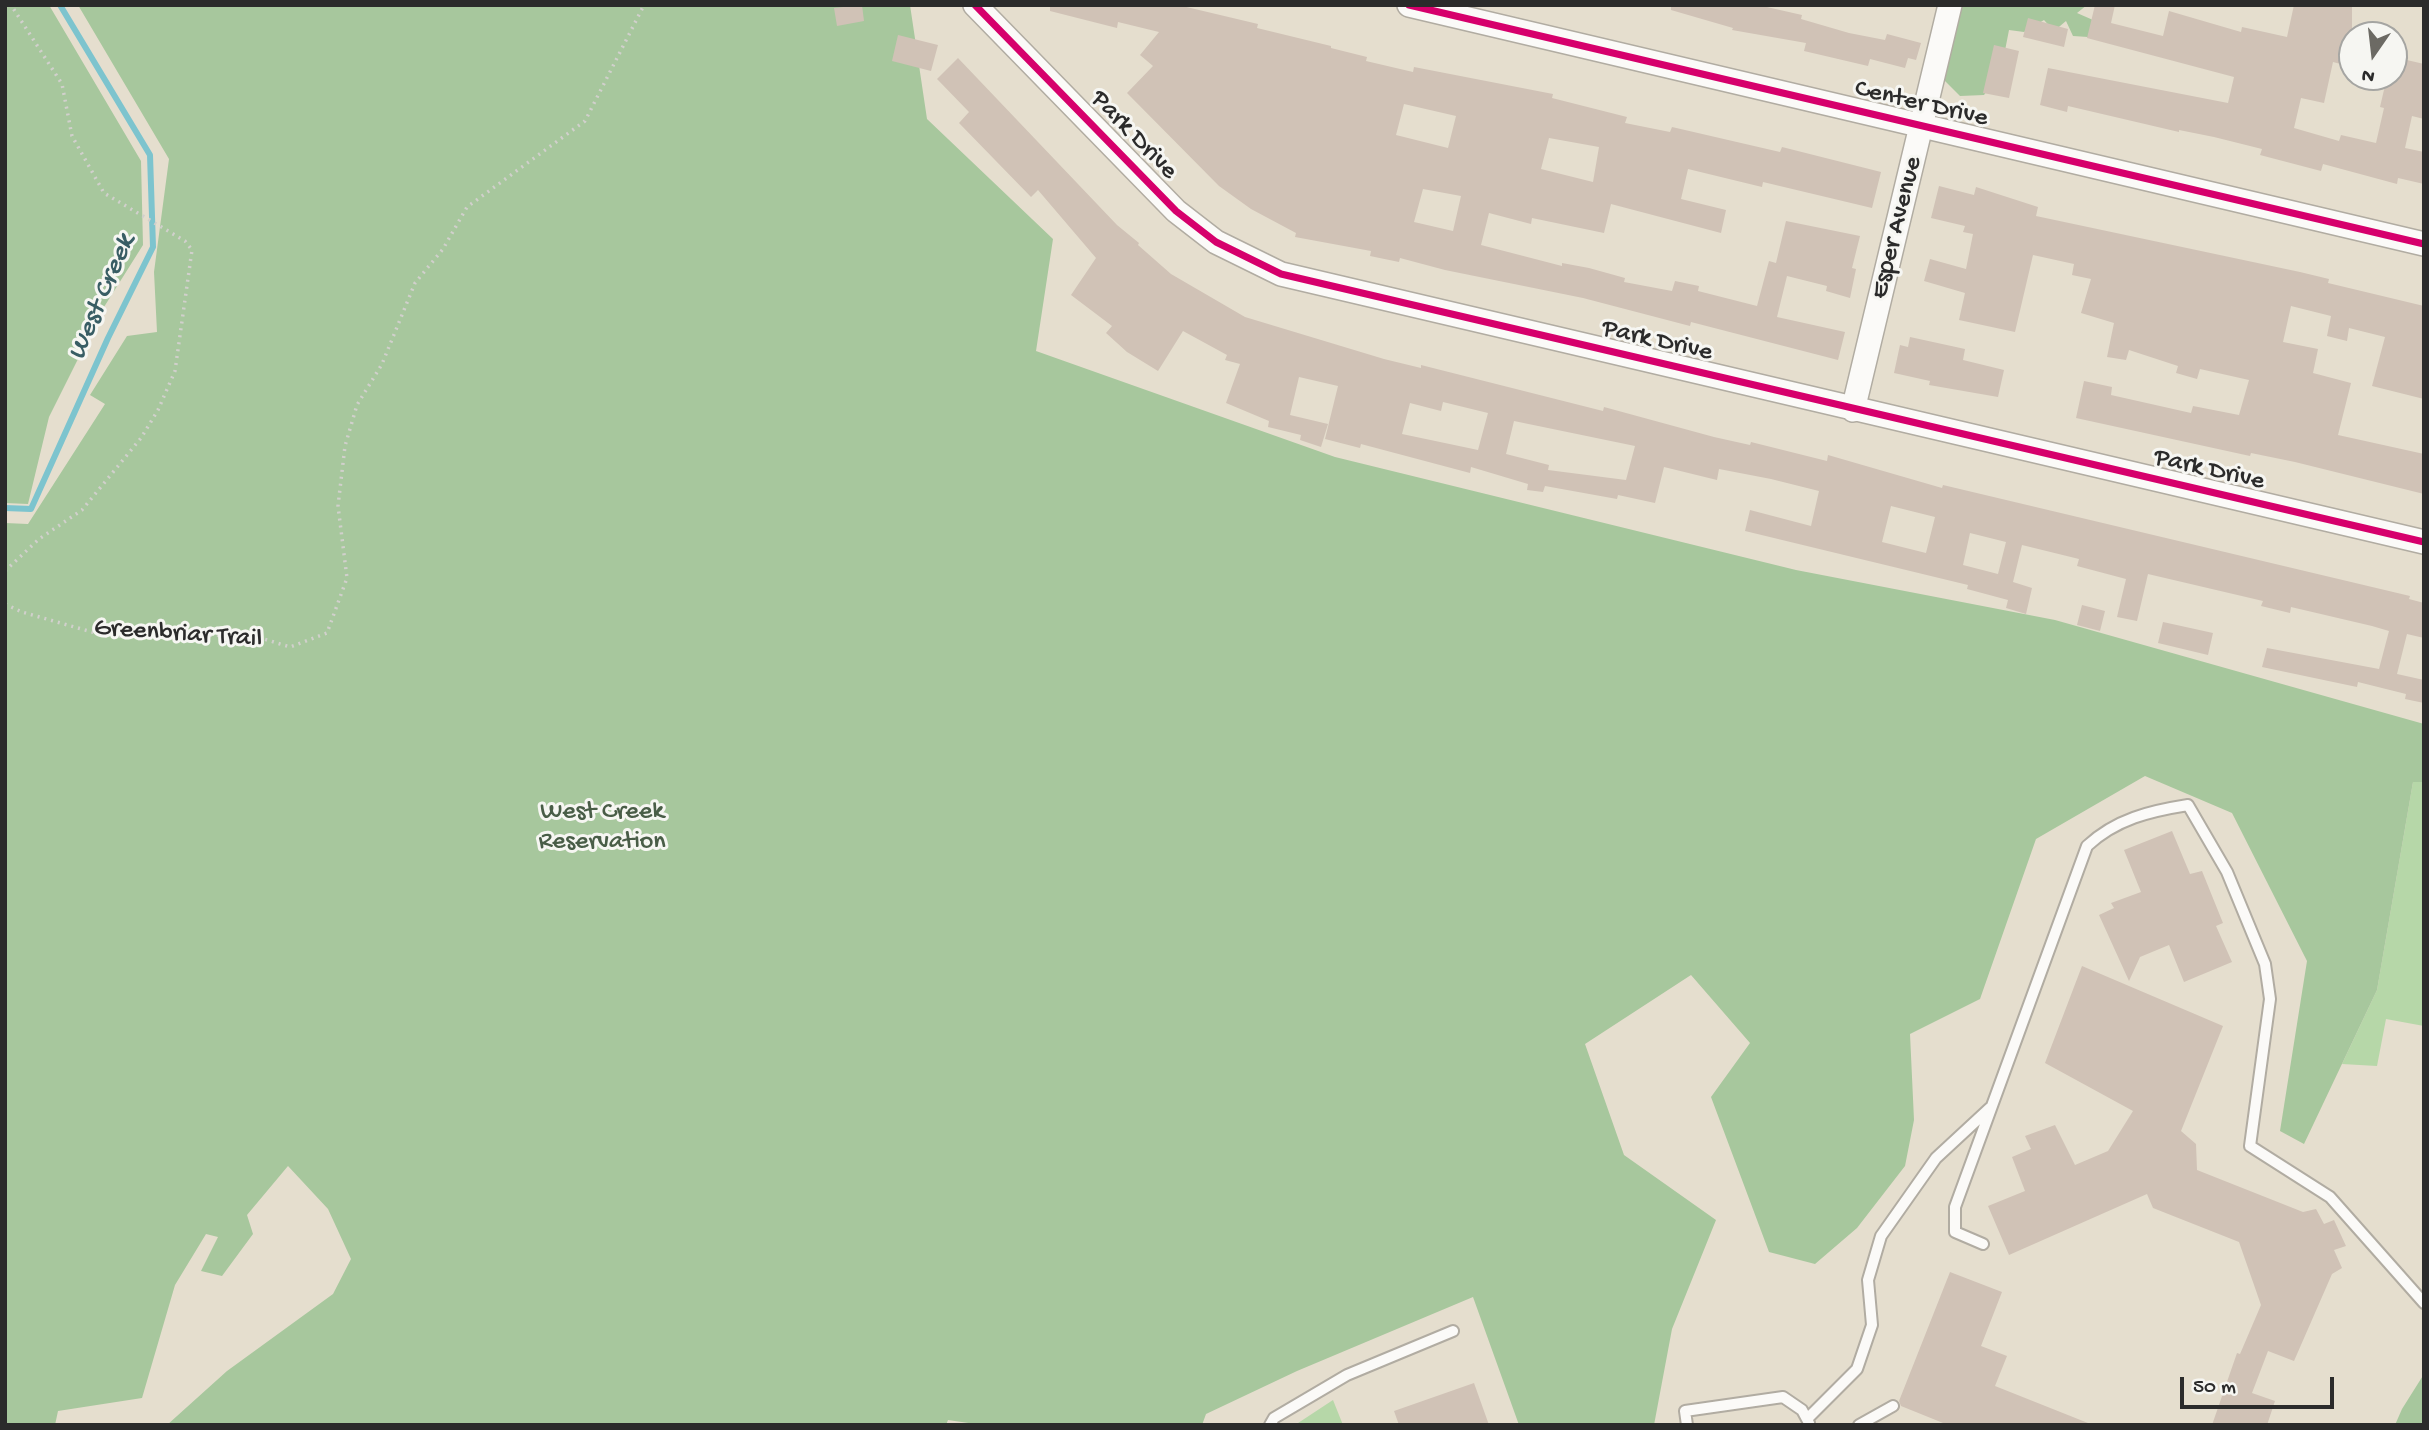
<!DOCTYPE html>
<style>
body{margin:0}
#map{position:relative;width:2429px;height:1430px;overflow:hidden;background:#e5dece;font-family:"Gochi Hand",sans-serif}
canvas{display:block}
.frame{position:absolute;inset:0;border:7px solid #2b2b2b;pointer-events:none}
.north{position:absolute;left:2338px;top:21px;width:70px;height:70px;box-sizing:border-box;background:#f6f6f2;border:2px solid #a5a5a2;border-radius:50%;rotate:194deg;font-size:19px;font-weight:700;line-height:28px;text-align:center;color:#2b2b2b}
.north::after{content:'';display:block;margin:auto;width:24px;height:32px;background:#6c6a64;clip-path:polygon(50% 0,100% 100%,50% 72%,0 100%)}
.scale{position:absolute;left:2180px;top:1377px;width:154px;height:32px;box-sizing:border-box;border:4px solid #2b2b2b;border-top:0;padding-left:9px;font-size:21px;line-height:24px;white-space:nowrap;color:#2b2b2b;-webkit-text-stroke:5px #f6f6f2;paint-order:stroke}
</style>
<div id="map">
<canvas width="2429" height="1430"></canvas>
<div class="frame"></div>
<div class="north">N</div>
<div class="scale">50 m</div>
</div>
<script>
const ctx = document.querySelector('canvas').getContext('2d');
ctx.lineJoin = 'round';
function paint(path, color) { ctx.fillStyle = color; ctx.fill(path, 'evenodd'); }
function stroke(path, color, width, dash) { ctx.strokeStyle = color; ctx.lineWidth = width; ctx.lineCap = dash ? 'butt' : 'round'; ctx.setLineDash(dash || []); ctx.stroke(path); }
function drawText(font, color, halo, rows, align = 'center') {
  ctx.font = font + ' "Gochi Hand",sans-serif'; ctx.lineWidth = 6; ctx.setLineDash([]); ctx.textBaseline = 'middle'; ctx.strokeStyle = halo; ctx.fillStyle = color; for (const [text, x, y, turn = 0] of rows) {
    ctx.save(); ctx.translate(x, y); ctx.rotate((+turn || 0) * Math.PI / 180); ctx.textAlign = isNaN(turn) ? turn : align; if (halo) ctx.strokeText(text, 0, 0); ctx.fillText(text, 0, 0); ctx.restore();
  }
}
const green = new Path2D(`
 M2413,782h11v244l-38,-7 -9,47 -35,-2 35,-74z
 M1333,1400l10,25h-48z`);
const forest = new Path2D(`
 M5,5h44l92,156 2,84 -39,62 -55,110 -21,87 -23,-1z
 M78,5h832l17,114 126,120 -17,112 299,106 461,113 259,50 369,104v58h-11l-36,208 -73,154 -24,-13 27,-170 -75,-148 -87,-37 -109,63 -56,160 -70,35 4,86 -9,46 -48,62 -42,36 -46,-12 -58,-155 39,-54 -59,-68 -106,69 39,111 92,65 -44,109 -18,96h-135l-46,-128 -176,74 -91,43 -4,11h-220l-34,-5 -2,5h-779l60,-54 106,-77 18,-35 -23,-50 -40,-43 -41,49 6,19 -31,42 -21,-5 17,-34 -12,-3 -31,51 -33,113 -84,13 -3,14h-50v-902l23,1 77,-120 -15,-9 37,-59 30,-4 -3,-60 15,-113z
 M1960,5h127l-10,8 16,7 -5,17 -15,-1 -7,-15 -12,10 -10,-11 -20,12 -15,-2 -8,41 -17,24 -24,1 -18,-18z
 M2424,1374v51h-29l7,-16z`);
const stream = new Path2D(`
 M5,508l26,1 77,-171 45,-91 -3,-92 -90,-150`);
const building = new Path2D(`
 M862,5l2,16 -27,5 -3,-18z
 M1050,5h128l80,19 -1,4 74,18v2l36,9 -1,4 47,11 1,-5 139,27 -1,4 75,19 -2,6 45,9 2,-5 108,25 2,-5 99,25 -9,36 -109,-26 -1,5 -74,-18 -7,30 45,11 -5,23 -110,-29 -7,29 -72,-15 -1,6 -42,-11 -8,32 81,21v-3l27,5 36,10 -1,4 48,9 3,-10 24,5 -1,5 59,15 12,-45 7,2 10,-42 74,15 -8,32 4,1 -6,29 -24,-7 1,-5 -40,-10 -10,41 68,15 -7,28 -147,-38 -1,4 -107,-28 -138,-28 -45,-12 -1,4 -29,-6 1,-5 -76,-14 1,-4 -45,-24 -32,-23 -92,-93 26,-27 -13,-11 19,-23 -41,-10 -1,6 -67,-17zM1404,104l52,12 -8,32 -52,-13zM1549,138l50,9 -6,35 -52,-13zM1423,189l38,7 -8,35 -39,-9z
 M1671,5h87l44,10 -1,4 48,14 36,7 2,-6 34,9 -5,17 -8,-2 -3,10 -35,-9 -2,7 -64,-15 2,-8 -74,-13 1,-2 -62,-18z
 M2095,5h20l-4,18 52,13 6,-25 72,21 1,-5 45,10 7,-32h58v62l-19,-5 -9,41 -23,-5 -7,30 45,13 2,-6 35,8 8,-35 -4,-1 7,-30h7v-20l30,7v55l-12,-3 -7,32 19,4v32l-26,-6 -1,6 -74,-20 -2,7 -61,-16 2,-6 -48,-12 -35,-7v2l-111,-26 -1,6 -27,-7 8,-37 180,35 6,-26 -147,-39z
 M2028,18l40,11 -4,18 -41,-10z
 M898,35l40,10 -7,26 -39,-10z
 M1994,45l25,6 -10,47 -26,-5z
 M958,58l159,167 22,18 -1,2 33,29 74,43 139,42 37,9v-3l182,46 1,-4 110,30 36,8 1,-3 76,19 1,-6 114,33 1,-3 467,111 -1,3 15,4v35l-17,-4 -10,40 27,6v23l-19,-4 1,-5 -48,-12 -1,5 -95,-20 5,-19 112,21 10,-38 -17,-5 -81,-19 -1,6 -29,-7 2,-5 -115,-27 -11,47 -20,-4 9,-38 -49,-13 2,-7 -57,-14 -9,37 19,6 -6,26 -20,-6 2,-8 -41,-11 1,-4 -223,-54 5,-21 61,16 8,-35 -48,-12 -52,-10 -2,11 -53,-13 -9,36 -37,-8 -1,4 -72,-13 -2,6 -16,-2 1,-6 -57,-17 -1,6 -109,-29 -1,4 -35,-9 13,-53 -39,-9 -9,38 38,9 -7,23 -21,-7 1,-5 -33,-8 1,-6 -43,-18 14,-39 -15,-4 2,-5 -44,-24 -25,40 -31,-19 -21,-19 6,-7 -41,-31 25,-37 -58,-68 -7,7 -72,-74 10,-11 -32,-33zM1443,402l45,11 -10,37 -76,-16 8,-31 31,8zM1514,421l121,25 -9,34 -78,-10 1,-5 -43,-11zM1891,506l44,11 -9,36 -44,-11zM1970,533l36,9 -8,32 -35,-9z
 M1939,186l35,9 2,-8 62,20 -2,9 264,56 29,7 -1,4 96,23v93l-52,-13 13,-49 -36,-9 -2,13 -20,-5 4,-20 -40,-10 -8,36 35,7 -5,24 38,10 -13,52 86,19v40l-129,-32 -44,-9 -1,3 -174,-38 8,-37 28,6 -1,8 80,18 2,-7 46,9 10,-35 -49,-11 -3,10 -21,-6 2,-7 -49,-16 -3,10 -19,-3 7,-34 -33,-10 10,-34 -19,-4 2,-11 -41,-9 -18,77 -56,-12 6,-27 -41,-12 6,-22 36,10 7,-35 -10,-2 2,-6 -34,-8z
 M1910,337l55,12 -2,11 41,10 -6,27 -69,-12 1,-4 -36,-8 6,-28 8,2z
 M2082,605l23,6 -5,20 -23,-6z
 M2163,622l50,11 -5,22 -50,-12z
 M2172,831l18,43 12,-3 21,52 -7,3 16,36 -48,20 -15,-37 -29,12 -11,24 -30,-66 15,-7 -3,-5 30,-11 -17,-42z
 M2082,966l141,60 -42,105 15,13 1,26 106,42 13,-3 8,15 10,-4 12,26 -12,4 8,18 -10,6 -38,87 -26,-10 -16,42 23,8 -8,24h-55l25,-72 3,1 21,-49 -22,-63 -86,-34 -6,-14 -138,61 -21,-49 37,-15 -13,-34 19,-8 -6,-13 30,-11 20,40 33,-14 25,-40 -88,-48z
 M1950,1272l52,20 -21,54 26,10 -12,30 98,39h-145l-47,-19 -2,-5z
 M1474,1383l15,42h-90l-5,-14z`);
const path = new Path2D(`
 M5,571l34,-32 43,-29 59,-72 17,-28 17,-39 17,-121 -7,-9 -81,-48 -32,-57 -10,-52 -51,-79
 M5,604l17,8 84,24 145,-1 39,12 37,-14 20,-55 -9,-72 7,-60 12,-41 25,-41 33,-81 28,-34 24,-42 118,-86 59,-116`);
const service = new Path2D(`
 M1983,1244l-28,-12v-25l132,-361c29,-27 63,-35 101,-41l39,67 38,92 5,35 -20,147 80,51 94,106
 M1807,1419l50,-50 15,-44 -4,-45 13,-44 55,-78 54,-50
 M1270,1425l4,-7 73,-43 106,-44
 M1687,1425l-2,-14 98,-14 19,13 7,13
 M1859,1425l34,-19`);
const minor = new Path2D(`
 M975,5l201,206 40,31 65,32 1143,268
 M1409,5l1015,239
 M1853,410l97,-405`);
const cycleway = new Path2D(`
 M975,5l201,206 40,31 65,32 1143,268
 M1409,5l1015,239`);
const streetNames = [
 ["Center Drive",1921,105,13],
 ["Park Drive",1133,136,46],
 ["Esper Avenue",1898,228,-76],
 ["Park Drive",1657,342,13],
 ["Park Drive",2209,471,13],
 ["Greenbriar Trail",178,635,4]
];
const parkNames = [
 ["West Creek",602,813],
 ["Reservation",602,843]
];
const waterNames = [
 ["West Creek",103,298,-67]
];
paint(green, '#b6d7a8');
paint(forest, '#a7c79d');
stroke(stream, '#7dc4ce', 6);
paint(building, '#d0c2b6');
stroke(service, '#b1aca2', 14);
stroke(minor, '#b1aca2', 26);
stroke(path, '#d1d0cc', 3.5, [2, 5]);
stroke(service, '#fbfaf8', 10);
stroke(minor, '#fbfaf8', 23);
stroke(cycleway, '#d6006c', 7);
drawText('26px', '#2b2b2b', '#f6f6f2', streetNames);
drawText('26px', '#495d47', '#f6f6f2', parkNames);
drawText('italic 28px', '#385d64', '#f6f6f2', waterNames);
</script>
